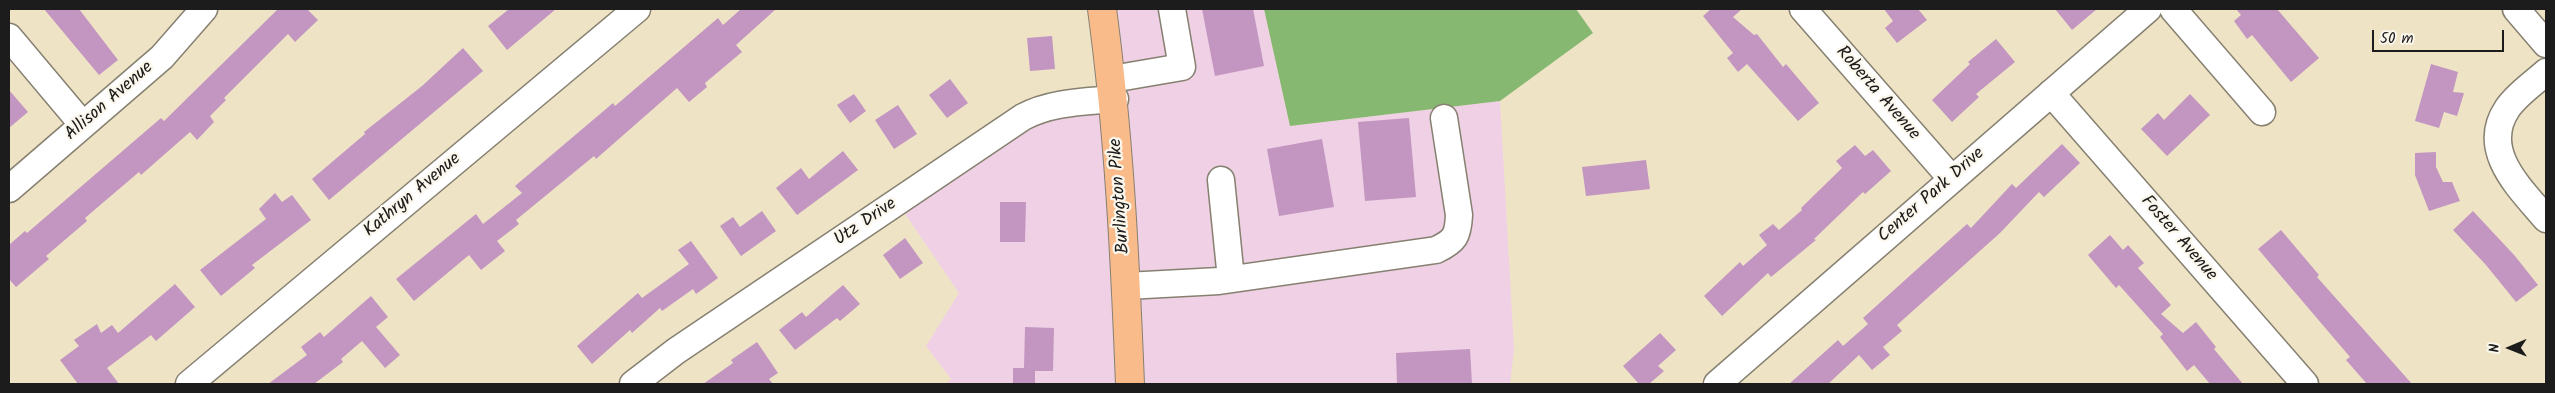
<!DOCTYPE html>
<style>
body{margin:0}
#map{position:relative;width:2555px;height:393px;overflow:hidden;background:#efe3c6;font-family:Kalam,sans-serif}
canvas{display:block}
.frame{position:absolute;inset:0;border:10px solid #1c1c1c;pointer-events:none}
.north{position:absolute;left:2485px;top:323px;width:50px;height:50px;-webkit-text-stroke:4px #fbf7ec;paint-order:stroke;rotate:269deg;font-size:14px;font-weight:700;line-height:20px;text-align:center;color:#1c1c1c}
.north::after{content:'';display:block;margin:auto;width:18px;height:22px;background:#1c1c1c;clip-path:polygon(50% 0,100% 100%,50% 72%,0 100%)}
.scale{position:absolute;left:2372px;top:30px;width:132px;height:22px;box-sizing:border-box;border:2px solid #1c1c1c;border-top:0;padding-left:6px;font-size:15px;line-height:18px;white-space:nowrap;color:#1c1c1c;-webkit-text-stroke:4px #fbf7ec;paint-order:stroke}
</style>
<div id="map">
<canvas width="2555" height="393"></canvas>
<div class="frame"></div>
<div class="north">N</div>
<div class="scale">50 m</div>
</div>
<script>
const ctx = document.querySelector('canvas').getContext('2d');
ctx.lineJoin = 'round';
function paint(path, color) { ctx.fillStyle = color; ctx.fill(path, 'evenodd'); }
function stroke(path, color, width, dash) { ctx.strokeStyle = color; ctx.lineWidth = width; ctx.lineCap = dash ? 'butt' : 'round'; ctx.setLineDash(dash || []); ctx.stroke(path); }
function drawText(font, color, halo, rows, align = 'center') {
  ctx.font = font + ' Kalam,sans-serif'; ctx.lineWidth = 4.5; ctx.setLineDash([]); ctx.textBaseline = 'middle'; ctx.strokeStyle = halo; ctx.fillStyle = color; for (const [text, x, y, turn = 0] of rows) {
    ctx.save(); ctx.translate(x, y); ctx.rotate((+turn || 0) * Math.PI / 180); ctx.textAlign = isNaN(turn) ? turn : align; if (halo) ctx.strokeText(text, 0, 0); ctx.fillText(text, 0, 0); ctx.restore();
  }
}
const built = new Path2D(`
 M1102,9h162l26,117 210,-25 14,248 -4,35h-564l5,-5 -25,-33 33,-53 -62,-91 141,-92 76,-11z`);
const forest = new Path2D(`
 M1264,9h312l17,24 -93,68 -210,25z`);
const building = new Path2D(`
 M44,9h35l39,51 -19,15z
 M278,9h29l11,11 -23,22 -7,-8 -64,64 2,2 -16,16 4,6 -17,18 -7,-8 -49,43 -2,-3 -54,46 2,3 -41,35 3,3 -33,28 -7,-8v-34l16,-14 2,2 134,-115 3,3z
 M509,9h47l-49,41 -19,-24z
 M741,9h35l-40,36 6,7 -37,31 2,4 -18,15 -12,-14 -81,71 -2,-3 -78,64 3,4 -22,17 8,10 -24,19 -12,-15 -55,46 -18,-22 80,-65 7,10 39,-31 -7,-7 98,-83 2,3 103,-88 5,7z
 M1202,9h51l11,57 -49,10z
 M1711,9h31l-9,8 21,18 3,-1 26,33 3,-3 33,39 -21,18 -51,-57 -9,8 -11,-14 6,-5 -30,-37z
 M1884,9h34l9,11 -30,23 -12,-15 8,-7z
 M2055,9h42l-25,21z
 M2236,9h41l42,49 -28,24 -39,-47 -5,4 -13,-18 7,-6z
 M1052,36l3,33 -25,2 -3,-33z
 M1996,39l19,23 -39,32 3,3 -27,25 -20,-22 38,-36 -2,-2z
 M463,48l20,23 -154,129 -17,-21 53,-45 -1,-2 58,-46z
 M2431,64l27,8 -5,20 11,1 -7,23 -13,-4 -5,16 -24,-7z
 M950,79l18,24 -21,15 -18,-23z
 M9,90l19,22 -19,16z
 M854,94l12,17 -16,12 -13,-18z
 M2190,94l20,21 -43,41 -26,-27 17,-16 6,7z
 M898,105l19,29 -23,15 -19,-29z
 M1409,118l7,79 -51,4 -7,-79z
 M1322,139l12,68 -55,9 -12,-67z
 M2062,144l18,19 -36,34 -5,-5 -39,41 -103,92 5,6 -19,16 7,8 -18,15 -13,-15 -31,29h-39l49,-44 5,6 25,-22 -5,-6 104,-94 4,4 41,-44 4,4z
 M1855,145l10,11 8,-6 18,21 -26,23 -2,-2 -49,47 2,1 -45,37 -3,-4 -46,43 -18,-20 36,-34 3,4 24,-21 -8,-10 14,-11 6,6 23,-20 -1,-2 41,-40 -6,-7z
 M843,151l15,19 -61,45 -21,-27 25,-20 8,11z
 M2436,152v15l7,15h9l8,19 -31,10 -14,-36v-22z
 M1646,160l4,29 -64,7 -4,-29z
 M275,193l7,9 10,-7 19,25 -59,45 3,3 -34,28 -21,-26 66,-51 -7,-10z
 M1000,202h26l-1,40h-25z
 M762,211l14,20 -35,25 -21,-30 13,-9 7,10z
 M2473,211l42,45 23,29 -22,17 -30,-37 -33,-35z
 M2281,230l38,45 -2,2 95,107h-45l-21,-24 4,-3 -92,-108z
 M2110,235l13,15 5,-5 16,18 -6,5 33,37 -10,9 22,19 13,-11 20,25 -2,2 29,35h-33l-16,-19 -7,6 -27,-34 3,-3 -44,-49 -3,3 -28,-33z
 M905,238l18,25 -23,16 -17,-24z
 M691,241l27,37 -22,16 -3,-5 -31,22 -2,-3 -28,25 -2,-3 -38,34 -15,-18 61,-53 4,5 47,-34 -11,-14z
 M175,284l20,23 -39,34 -5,-6 -44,33 12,16h-41l-18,-24 19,-14 -5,-6 23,-16 4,9 11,-8 6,8z
 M843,285l17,19 -20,17 -3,-3 -42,32 -16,-20 23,-18 4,5z
 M371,296l17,21 -12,10 24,28 -15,13 -23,-27 -21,18 2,3 -29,22h-46l39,-29 -6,-8 19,-15 4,5z
 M1025,327l29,1 -1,43h-18v13h-22v-16h11z
 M1660,333l16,17 -18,16 6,5 -15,13h-10l-16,-18z
 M757,342l21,31 -9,6 4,5h-70l30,-21 -2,-3z
 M1470,349l2,35h-75l-1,-31z`);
const minor = new Path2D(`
 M1803,9l148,169
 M2173,9l89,103
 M2516,9l30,35
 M9,37l74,88
 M2546,72c-12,11 -30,23 -39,37 -28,42 14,80 39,110
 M1112,79l70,-12 -10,-58
 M2051,93l254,291
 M1221,180l10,99
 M9,189l153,-132 42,-48
 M1126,286l93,-5 217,-31c19,-9 22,-14 23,-35l-15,-97
 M189,384l448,-375
 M633,384l43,-33 347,-234c28,-15 60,-15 92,-18
 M1717,384l431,-375`);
const major = new Path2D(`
 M1102,9c17,125 23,249 28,375`);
const streetNames = [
 ["Roberta Avenue",1877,94,49],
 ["Allison Avenue",110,102,-41],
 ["Kathryn Avenue",413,196,-40],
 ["Burlington Pike",1121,196,-94],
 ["Center Park Drive",1932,196,-41],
 ["Utz Drive",866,223,-34],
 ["Foster Avenue",2178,239,49]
];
paint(built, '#f0d0e5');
paint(forest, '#86b872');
paint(building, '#c296c0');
stroke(minor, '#868071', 29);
stroke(major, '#868071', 30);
stroke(minor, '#fff', 26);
stroke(major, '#fabb8b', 28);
drawText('18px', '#1c1c1c', '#fbf7ec', streetNames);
</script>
